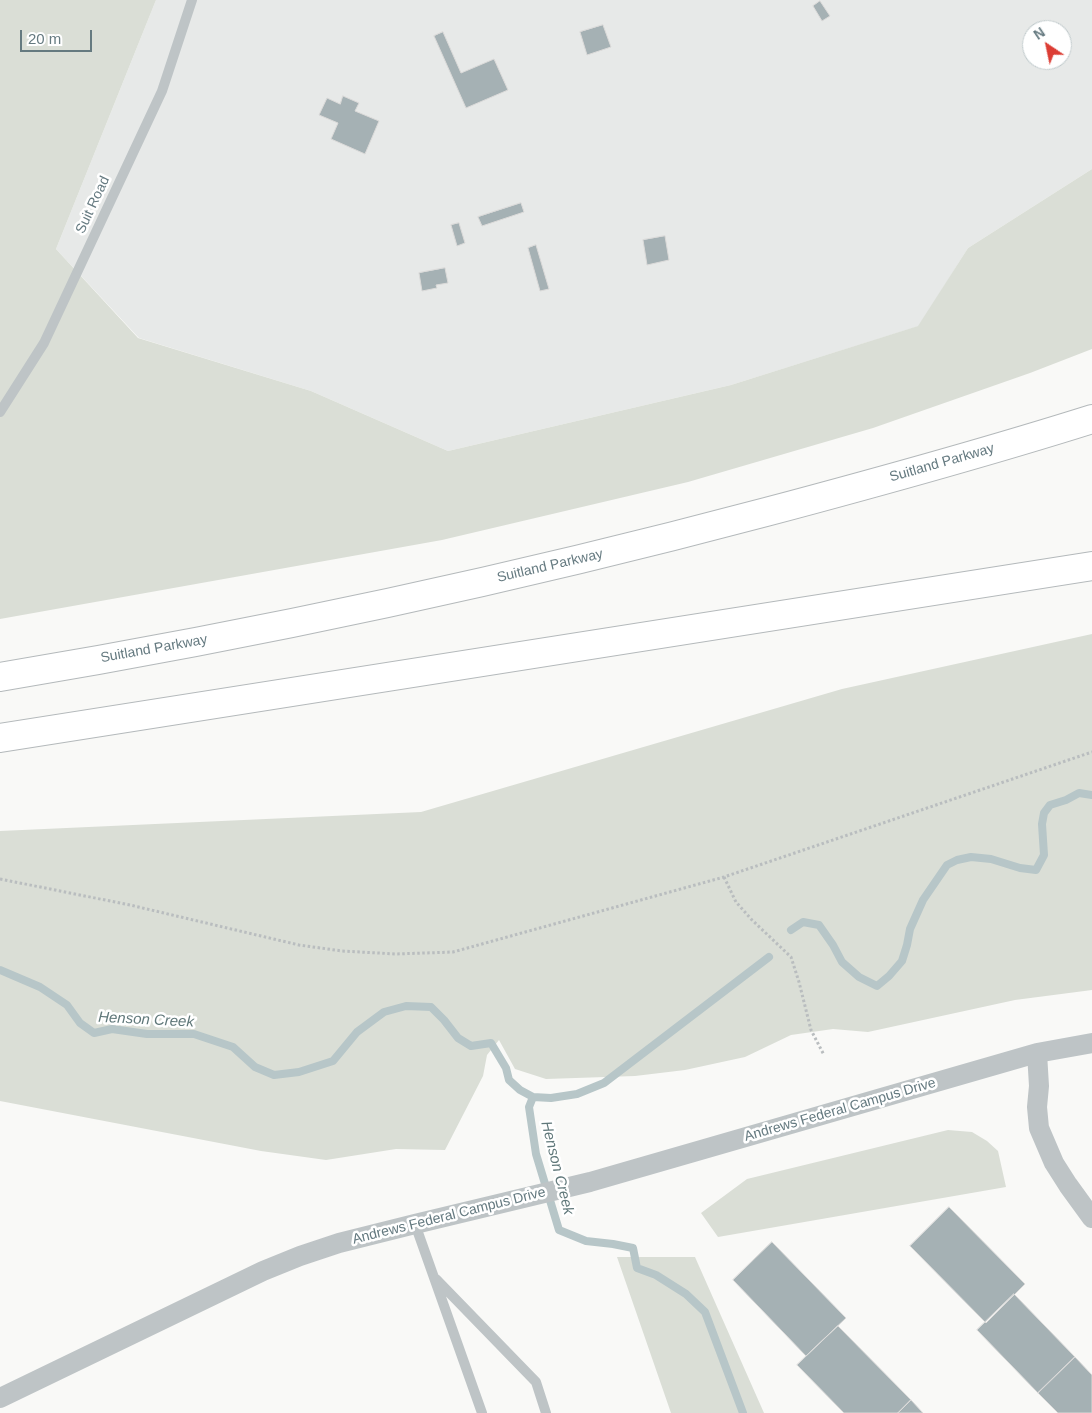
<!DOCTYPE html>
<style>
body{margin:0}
#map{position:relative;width:1092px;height:1413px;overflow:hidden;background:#f9f9f7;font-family:Helvetica,sans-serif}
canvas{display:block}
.north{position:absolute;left:1022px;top:20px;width:50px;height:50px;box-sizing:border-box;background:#fff;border:1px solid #c1cacc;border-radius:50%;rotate:326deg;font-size:14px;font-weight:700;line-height:20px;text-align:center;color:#657a80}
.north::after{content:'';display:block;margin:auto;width:18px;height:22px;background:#dc3d34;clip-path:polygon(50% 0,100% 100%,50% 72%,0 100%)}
.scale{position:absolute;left:20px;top:30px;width:72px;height:22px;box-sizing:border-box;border:2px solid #657a80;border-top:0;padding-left:6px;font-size:15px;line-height:18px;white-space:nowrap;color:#657a80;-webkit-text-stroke:4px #fff;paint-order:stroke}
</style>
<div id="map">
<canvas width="1092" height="1413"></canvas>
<div class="north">N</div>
<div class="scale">20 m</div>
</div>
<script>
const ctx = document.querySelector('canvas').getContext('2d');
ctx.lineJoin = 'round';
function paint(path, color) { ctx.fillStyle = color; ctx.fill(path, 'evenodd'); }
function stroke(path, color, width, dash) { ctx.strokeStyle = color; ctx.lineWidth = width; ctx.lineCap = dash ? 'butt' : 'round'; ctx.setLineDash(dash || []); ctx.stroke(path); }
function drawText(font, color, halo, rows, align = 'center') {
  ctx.font = font + ' Helvetica,sans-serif'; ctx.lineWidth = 5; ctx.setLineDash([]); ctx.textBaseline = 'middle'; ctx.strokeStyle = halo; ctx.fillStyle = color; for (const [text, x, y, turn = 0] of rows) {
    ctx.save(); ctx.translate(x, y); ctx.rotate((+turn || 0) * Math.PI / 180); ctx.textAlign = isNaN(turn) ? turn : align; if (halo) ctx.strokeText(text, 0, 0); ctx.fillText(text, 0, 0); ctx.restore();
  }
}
const built = new Path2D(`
 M156,0h936v169l-124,79 -49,78 -188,59 -283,66 -137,-60 -172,-53 -83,-89zM1032,30h30v30h-30z`);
const green = new Path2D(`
 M0,0h156l-100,249 82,89 173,53 137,60 283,-66 187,-59 50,-78 124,-79v180l-62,24 -157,55 -185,54 -246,58 -442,79z
 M1092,634v356l-77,10 -147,32 -35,-3 -42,6 -46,22 -60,13 -50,6 -89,3 -31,-10 -16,-29 -12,15 -4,21 -38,74 -49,-1 -70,11 -65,-9 -261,-50v-270l421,-19 421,-123z
 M948,1130l24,2 15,9 11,10 8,36 -288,50 -17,-24 46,-34z
 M617,1257h78l69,156h-93z`);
const stream = new Path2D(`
 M791,930l12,-8 16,3 14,20 9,17 17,15 18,9 12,-10 13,-15 5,-16 3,-16 13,-29 24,-35 10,-5 14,-3 20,2 29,9 16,2 8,-15 -2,-31 2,-11 6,-8 16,-5 13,-7 13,2
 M0,970l40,17 27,18 13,18 14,10 18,-4 35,5h47l39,13 22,20 19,8 25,-3 34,-11 24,-29 27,-20 22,-6 25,1 13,13 14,18 13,8 20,-3 15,25 3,12 11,10 13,7 18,1 26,-4 27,-11 165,-126
 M533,1097l-4,10 7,47 23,76 27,11 27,3 20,4 4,20 19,7 30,19 19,18 38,101`);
const building = new Path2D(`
 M820,1l10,15 -8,5 -9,-15z
 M603,25l8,22 -24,8 -7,-23z
 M443,32l18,41 33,-14 14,31 -42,18 -32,-72z
 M343,96l16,7 -4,8 24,10 -14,33 -34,-15 7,-16 -19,-8 8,-17 13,6z
 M521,203l3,9 -42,14 -4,-9z
 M459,223l6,20 -8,3 -6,-21z
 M665,236l4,24 -22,5 -4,-25z
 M536,245l13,44 -9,2 -12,-43z
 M445,268l3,15 -12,2 1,3 -15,3 -3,-18z
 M949,1207l76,77 -39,39 -76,-77z
 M772,1242l74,76 -40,38 -73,-76z
 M1014,1294l61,63 -37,36 -61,-63z
 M838,1326l73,74 -13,13h-54l-47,-48z
 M1075,1357l17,18v38h-34l-20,-20z
 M911,1400l12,13h-25z`);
const path = new Path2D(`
 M724,877l12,25 16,18 39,37 8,25 12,48 13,25
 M0,879l130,26 169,40 43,6 54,3 57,-2 271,-75 368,-125`);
const service = new Path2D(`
 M0,412l44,-69 118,-252 30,-91
 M415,1224l67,189
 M436,1279l100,103 10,31`);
const minor = new Path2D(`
 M1037,1053l2,33 -2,21 2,21 15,35 14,22 24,33
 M0,1398l263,-127 37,-15 39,-13 76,-19 175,-42 447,-129 55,-10`);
const trunk = new Path2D(`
 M0,677c258,-43 514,-98 766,-165 109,-29 218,-59 326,-93
 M0,738l1092,-172`);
const streetNames = [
 ["Suit Road",93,205,-65],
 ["Suitland Parkway",942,463,-16],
 ["Suitland Parkway",550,566,-13],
 ["Suitland Parkway",154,649,-10],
 ["Andrews Federal Campus Drive",840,1110,-16],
 ["Andrews Federal Campus Drive",449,1216,-14]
];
const waterNames = [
 ["Henson Creek",146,1020,3],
 ["Henson Creek",557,1168,76]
];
paint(built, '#e7e9e8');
paint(green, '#daded6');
stroke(stream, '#b7c6c8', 8);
paint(building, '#a5b1b4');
stroke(building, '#dbdad9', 1);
stroke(trunk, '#b4b9bb', 30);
stroke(path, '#b9bdbf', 3, [2.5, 2.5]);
stroke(service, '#bec4c6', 10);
stroke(minor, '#bec4c6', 20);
stroke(trunk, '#fff', 28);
drawText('14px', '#657a80', '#fff', streetNames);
drawText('italic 15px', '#60787a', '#fff', waterNames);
</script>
